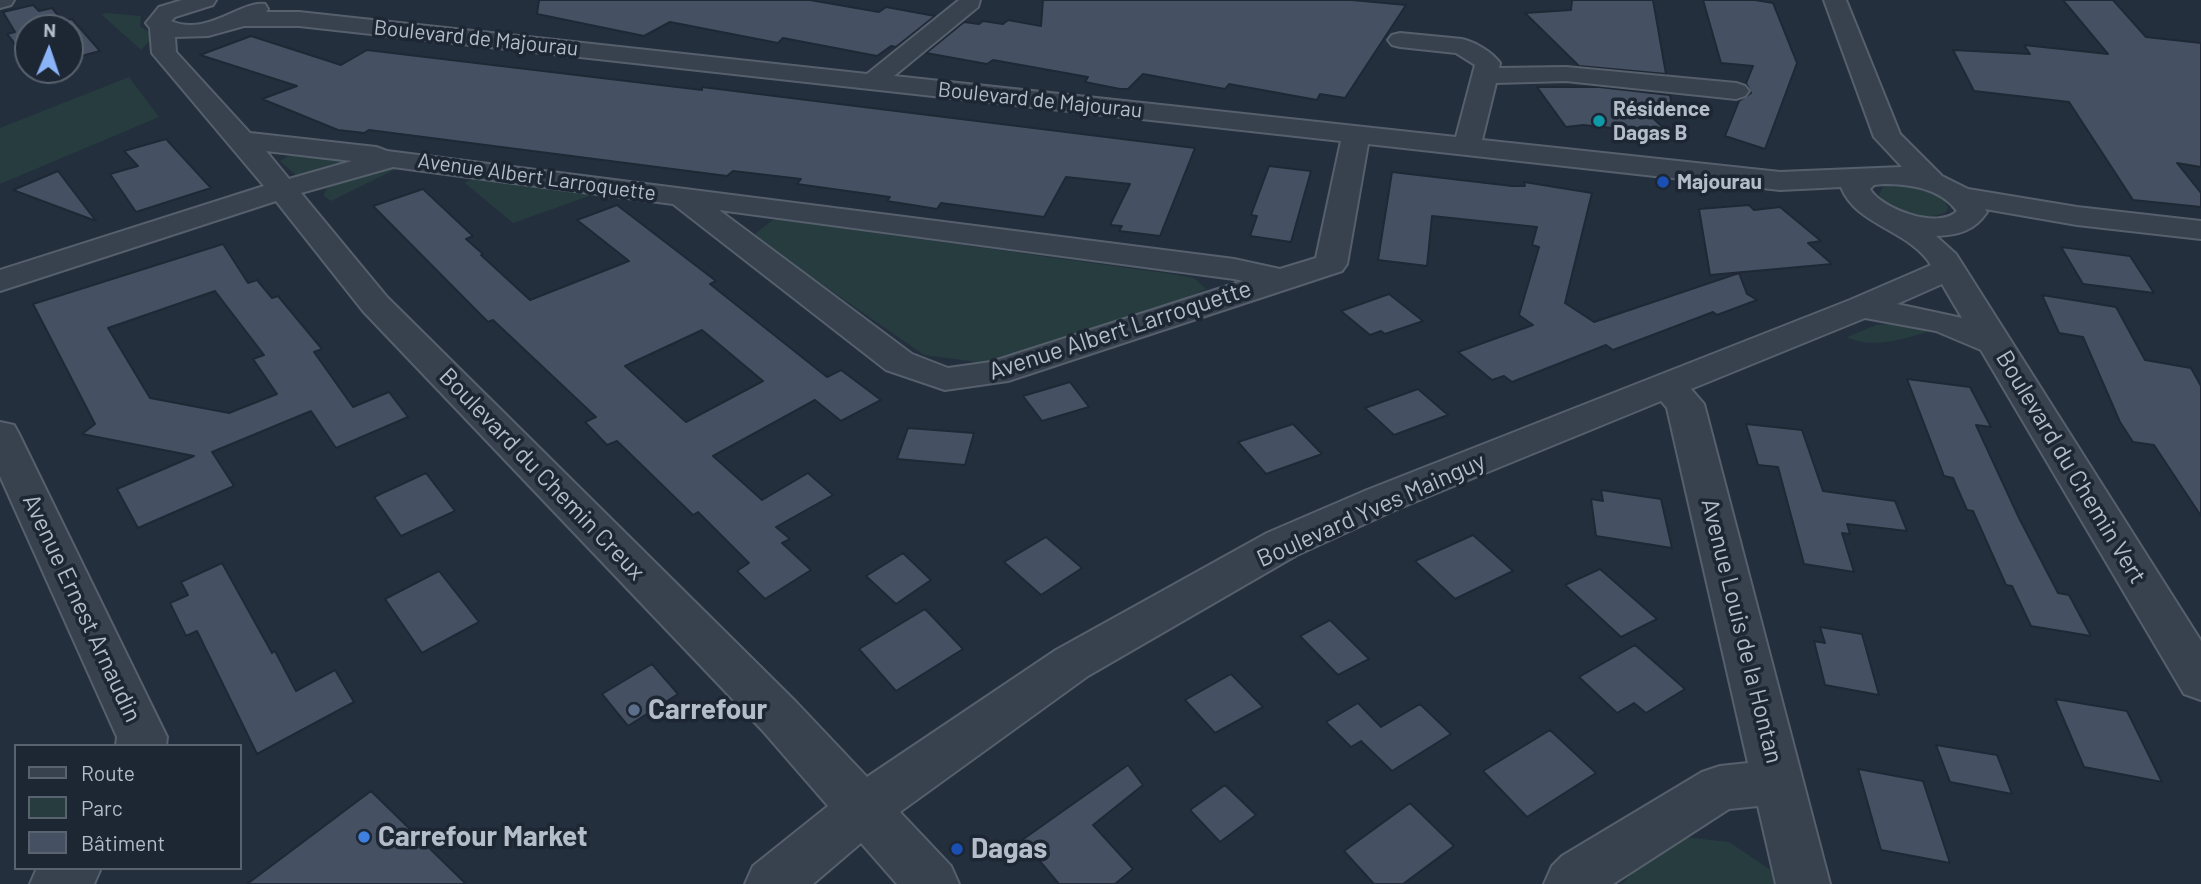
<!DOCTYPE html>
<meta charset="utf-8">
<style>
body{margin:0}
#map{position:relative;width:2201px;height:884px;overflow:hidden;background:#242f3e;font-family:Barlow,sans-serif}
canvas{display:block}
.legend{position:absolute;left:14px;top:744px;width:228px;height:126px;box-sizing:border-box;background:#1d2633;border:2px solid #59626f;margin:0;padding:9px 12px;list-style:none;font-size:21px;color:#b4bcc9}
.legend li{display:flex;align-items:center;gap:14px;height:35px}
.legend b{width:35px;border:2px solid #59626f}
.north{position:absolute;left:14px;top:14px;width:70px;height:70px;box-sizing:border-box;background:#1d2633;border:2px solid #59626f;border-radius:50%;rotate:2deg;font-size:19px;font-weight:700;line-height:28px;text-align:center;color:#b4bcc9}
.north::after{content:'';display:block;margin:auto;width:24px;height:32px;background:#8ab4f8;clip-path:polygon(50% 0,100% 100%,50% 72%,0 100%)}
</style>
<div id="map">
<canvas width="2201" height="884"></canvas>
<ul class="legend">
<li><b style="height:9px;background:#38414e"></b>Route</li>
<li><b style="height:19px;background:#263c3f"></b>Parc</li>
<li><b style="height:19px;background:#455162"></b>Bâtiment</li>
</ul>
<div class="north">N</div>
</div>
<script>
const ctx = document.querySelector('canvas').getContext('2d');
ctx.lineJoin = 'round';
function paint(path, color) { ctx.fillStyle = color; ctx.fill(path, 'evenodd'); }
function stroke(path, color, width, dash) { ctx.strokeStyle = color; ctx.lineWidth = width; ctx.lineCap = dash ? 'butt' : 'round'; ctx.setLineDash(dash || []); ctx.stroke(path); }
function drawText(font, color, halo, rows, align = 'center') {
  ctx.font = font + ' Barlow,sans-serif'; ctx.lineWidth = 7; ctx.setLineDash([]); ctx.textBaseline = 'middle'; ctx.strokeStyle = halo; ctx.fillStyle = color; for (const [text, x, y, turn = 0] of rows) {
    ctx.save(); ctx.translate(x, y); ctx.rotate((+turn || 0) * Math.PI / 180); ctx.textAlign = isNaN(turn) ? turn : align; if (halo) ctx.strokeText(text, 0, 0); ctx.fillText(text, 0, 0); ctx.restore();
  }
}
const green = new Path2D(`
 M106,13l35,3 -1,10 14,10 -13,14 -39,-35z
 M129,77l30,40 -159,67v-56z
 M295,153l53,6 -4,6 -45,13 -19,-17z
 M388,165l10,3 -67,33 -7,-5c3,-21 46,-25 64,-31z
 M480,174l107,15 5,6 -79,28 -48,-40z
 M1891,185c19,0 47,3 57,22l-2,5c-19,10 -55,2 -67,-17l4,-8z
 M774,219l398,55 22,4 12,11 -26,12 -195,62 -61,-8 -172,-119z
 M1905,323l30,6c-24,9 -65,21 -88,8l29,-12z
 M1685,837l44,5 46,31 3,11h-156l13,-14z`);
const building = new Path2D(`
 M539,0h271l69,12 7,-5 49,9 -39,31 -5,-1 -14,10 -94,-18 -5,5 -108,-21 -26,14 -107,-22z
 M1043,0h309l54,5 -61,93 -25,-4 -3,6 -88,-16 -4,5 -82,-15 -15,15h-8l-35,-7 3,-5 -95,-17 -6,4 -61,-11 38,-31 15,2 4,-3 20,3 5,-4 33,6z
 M1572,0h81l13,74 -87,-8 -54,-53 46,-3z
 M1703,0h52l18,3 24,60 -32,86 -40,-13 14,-35 12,-8 -5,-10 7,-17 -32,-3z
 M2063,0h50l33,37 55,6v124l-24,-4 24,30v14l-68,-7 -64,-98 -95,-11 -21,-41 77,4 -6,-9 84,9z
 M33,5l6,6 13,-3 11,13 9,-2 28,32 -30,8v-31h-42v32l-21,-26 8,-2 -12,-20z
 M251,36l90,29 26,-15 335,40v-3l493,61 -35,88 -41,-5 3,-5 -12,-1 20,-41 -64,-7 -22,40 -103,-14 -4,6 -50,-8 3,-4 -93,-13 4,-5 -68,-8 -6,5 -358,-46 -5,3 -26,-3 -76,-31 35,-13 -97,-31z
 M1537,87h62l71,8 4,24 -32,-11 28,26 -87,-9 -17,2z
 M166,139l45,49 -75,24 -26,-38 28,-8 -14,-15z
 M1269,166l42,5 -20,71 -41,-6 7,-20 -6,-1z
 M58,171l38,50 -83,-31z
 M1392,172l120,14h13l-1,-4 68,11 -27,110 29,19 145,-49 8,21 10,6 -40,15 -4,-3 -100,38 -7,-5 -94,37 -8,-6 -12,4 -34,-28 75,-27 -14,-10 20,-68 -7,-2 5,-18 -105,-11 -5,50 -49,-6z
 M423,189l50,47 -7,3 17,15 -2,1 49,45 99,-39 -52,-41 40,-15 99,76 -6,3 117,93 14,-7 40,30 -40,21 -26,-21 -102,56 49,44 46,-27 25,22 -57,32 14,12 -8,4 29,27 -46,29 -28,-28 12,-8 -51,-51 -5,3 -76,-74 -10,4 -22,-23 11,-5 -103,-97 -5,2 -115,-116zM702,330l61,51 -77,41 -61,-56z
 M1749,205l5,5 26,-3 41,34 -13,2 24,21 -122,11 -11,-66z
 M223,244l25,39 9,-3 15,18 6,-2 44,53 -8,3 39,55 36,-15 19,25 -72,31 -25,-37 -99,41 22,34 -96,42 -21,-39 77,-33 -112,-22 13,-10 -62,-120zM215,291l49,64 -11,4 24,35 -48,19 -79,-15 -42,-70z
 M2061,247l69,9 24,37 -71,-9z
 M1389,294l34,27 -38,13 -4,-3 -11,4 -29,-24z
 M2042,295l74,12 29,53 46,8 10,18v130l-47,-71 -21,-3 -13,-20 -37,-85 -24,-4z
 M1907,379l63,8 21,40 -15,-2 43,93 39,75 11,2 22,41 -60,-10 -19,-40 -6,-1 -33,-74 -6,-1 -14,-32 -9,-2z
 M1070,382l19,25 -47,14 -19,-25z
 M1418,389l30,26 -54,20 -29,-27z
 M1293,424l29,30 -56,20 -28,-32z
 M1746,424l56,6 21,61 72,10 12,30 -60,-7 3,10 -8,-1 12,39 -50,-8 -26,-97 -20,-2z
 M908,428l66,5 -9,32 -68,-6z
 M426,473l29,38 -54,25 -27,-39z
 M1601,490l60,9 11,49 -76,-12 -5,-37 12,2z
 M1473,535l40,36 -58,28 -40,-38z
 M1046,537l36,31 -41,27 -37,-33z
 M903,553l28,27 -35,24 -30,-28z
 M222,563l50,90 3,-2 21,40 39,-21 19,32 -97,52 -60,-123 -11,5 -16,-33 18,-8 -7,-13z
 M1600,569l57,50 -36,18 -56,-52z
 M439,571l40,51 -57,31 -37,-54z
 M925,609l38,40 -67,42 -37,-42z
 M1330,620l39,39 -31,16 -38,-39z
 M1820,627l42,7 17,61 -54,-10 -11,-44 11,2z
 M1635,645l50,44 -39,24 -12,-10 -17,10 -38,-36z
 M652,664l26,30 -50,32 -26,-32z
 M1231,674l32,33 -48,26 -30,-33z
 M2055,699l72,12 35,71 -78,-15z
 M1358,703l23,24 39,-23 31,30 -59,37 -31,-30 -10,6 -25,-25z
 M1550,730l46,43 -69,44 -44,-46z
 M1936,745l61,10 15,39 -62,-12z
 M1128,765l15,20 -50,40 40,44 -18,15h-56l-37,-44z
 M1858,769l65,12 27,82 -69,-13z
 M1225,785l31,30 -36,27 -30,-32z
 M371,791l95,93h-219z
 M1410,803l44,43 -51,38h-29l-30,-33z`);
const minor = new Path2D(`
 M0,0h14l-3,5 -11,3z
 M182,0h34l-3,5 -38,12 -4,4c36,16 70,-21 94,-17l3,5 -2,3h33l568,62 92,-74h21l-2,7 -84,69 562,61 19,-72 -19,-12 -56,-6 -8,-2 -4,-5 4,-5 8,-2 62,6c13,3 30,13 38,24l-1,5 67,-1 170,16 9,3 4,5 -4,5 -9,3 -170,-18 -70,2 -14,57 298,32 122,-5 -28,-30 -50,-137h22l54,134 42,42 26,13 109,18 124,14v18l-124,-14 -92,-16 2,3c-13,19 -28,23 -51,24l20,18 245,387v59l-17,-6 -203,-344 -45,-19 -71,-13 -174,71 13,15 126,480h-54l-18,-78 -29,3 -116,75h-69l8,-18 10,-10 140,-84 18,-6 28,-3 -81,-355 -6,-7 -266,109 -98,45 -209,121 -188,136 51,54 8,18h-62l-36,-41 -48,41h-68l8,-18 75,-60 -66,-76 -399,-419 -87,-110 -276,90v-21l264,-84 -112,-133 -2,-25 -4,-5 13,-16zM244,26h55l1042,115 -25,117 -36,11 -46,-10 -847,-108 -11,-4 -126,-14 -74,-81 -1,-15 33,-1zM1368,144l412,46 61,-3c15,39 69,43 90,78l-81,35 -483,190 -100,43 -211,117 -189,127 -71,-75 -409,-405 -86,-104 92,-26 280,37 213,166 59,20 63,-9 334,-110 5,-7zM266,151l86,10 -63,18zM1883,184c27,0 57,4 74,27 -18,19 -76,-2 -87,-22l4,-4zM719,210l515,69 9,2 -252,81 -43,6 -36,-14zM1942,284l20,34 -65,-14z
 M0,422l14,3 5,9 148,303 -1,9h-50l1,-9 -117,-261z
 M37,868h64l-7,16h-64z`);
const markers = [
 [1599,121,7,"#0f9aa8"],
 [1663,182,7,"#1a4fb4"],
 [634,710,7,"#5c6f8a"],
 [364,837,7,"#3f7fe0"],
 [957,849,7,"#1a4fb4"]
];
const farStreetnames = [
 ["Boulevard de Majourau",476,38,6],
 ["Boulevard de Majourau",1040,100,6],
 ["Avenue Albert Larroquette",537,177,8]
];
const farPoinames = [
 ["Résidence",1613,109],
 ["Dagas B",1613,133],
 ["Majourau",1677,182]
];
const streetNames = [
 ["Avenue Albert Larroquette",1120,330,-18],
 ["Boulevard du Chemin Vert",2071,467,59],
 ["Boulevard du Chemin Creux",542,474,46],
 ["Boulevard Yves Mainguy",1371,510,-24],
 ["Avenue Ernest Arnaudin",82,608,65],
 ["Avenue Louis de la Hontan",1742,631,76]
];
const nearPoinames = [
 ["Carrefour",648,710],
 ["Carrefour Market",378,837],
 ["Dagas",971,849]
];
paint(green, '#263c3f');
paint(building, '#455162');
stroke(building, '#1f2835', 2);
stroke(minor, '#565f6c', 4);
paint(minor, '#38414e');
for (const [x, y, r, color] of markers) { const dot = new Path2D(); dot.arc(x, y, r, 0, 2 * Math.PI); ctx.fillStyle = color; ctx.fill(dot); stroke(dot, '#1d2633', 2.5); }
drawText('21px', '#b4bcc9', '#1d2633', farStreetnames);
drawText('bold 21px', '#b4bcc9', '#1d2633', farPoinames, 'left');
drawText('24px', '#b4bcc9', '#1d2633', streetNames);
drawText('bold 28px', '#b4bcc9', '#1d2633', nearPoinames, 'left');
</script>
